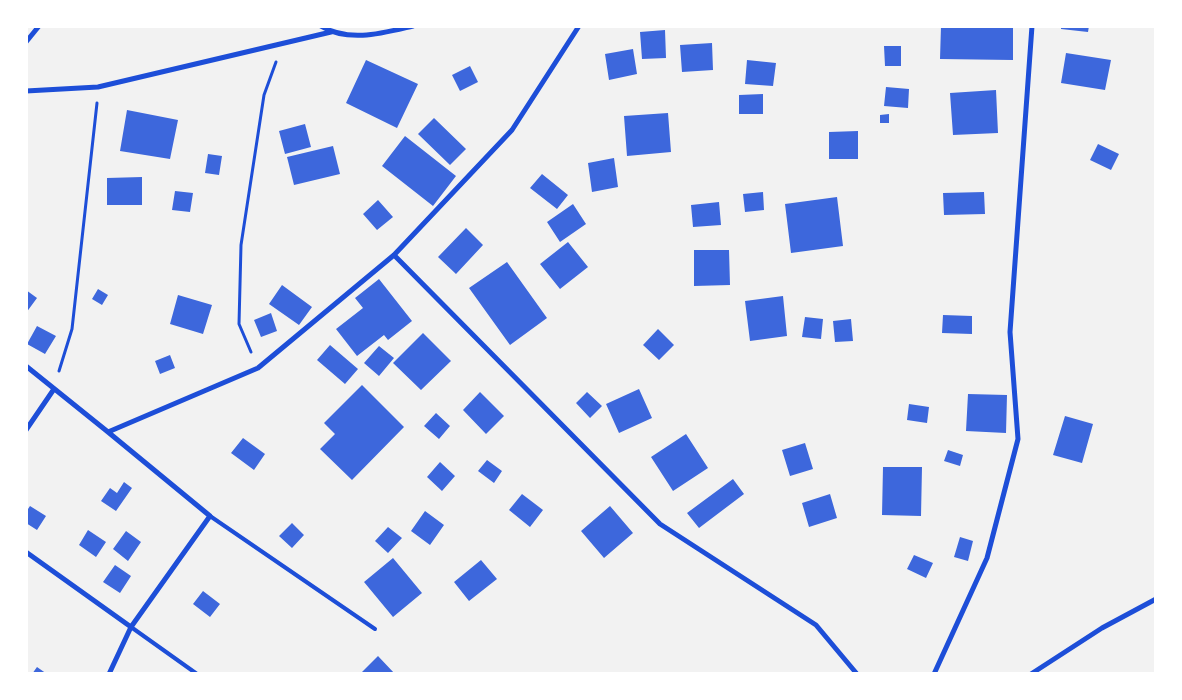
<!DOCTYPE html>
<style>
body{margin:0}
#map{position:relative;width:1182px;height:700px;overflow:hidden;background:#f2f2f2;font-family:Barlow,sans-serif}
canvas{display:block}
.frame{position:absolute;inset:0;border:28px solid #fff;pointer-events:none}
</style>
<div id="map">
<canvas width="1182" height="700"></canvas>
<div class="frame"></div>
</div>
<script>
const ctx = document.querySelector('canvas').getContext('2d');
ctx.lineJoin = 'round';
function paint(path, color) { ctx.fillStyle = color; ctx.fill(path, 'evenodd'); }
function stroke(path, color, width, dash) { ctx.strokeStyle = color; ctx.lineWidth = width; ctx.lineCap = dash ? 'butt' : 'round'; ctx.setLineDash(dash || []); ctx.stroke(path); }
const building = new Path2D(`
 M941,26h72v34l-73,-1z
 M1061,26h28l-1,6 -27,-3z
 M665,30l1,28 -24,1 -2,-27z
 M712,43l1,27 -31,2 -2,-27z
 M884,46h17v20h-16z
 M633,49l4,25 -28,6 -4,-26z
 M1066,53l45,7 -6,30 -44,-7z
 M366,60l52,24 -21,44 -51,-25z
 M747,60l29,3 -3,23 -28,-2z
 M470,66l8,16 -18,9 -8,-16z
 M886,87l23,2 -1,19 -24,-2z
 M996,90l2,43 -45,2 -3,-42z
 M763,94v20h-24v-19z
 M127,110l51,10 -8,39 -50,-8z
 M668,113l3,39 -44,4 -3,-40z
 M889,114v9h-9v-8z
 M434,118l32,31 -16,16 -32,-31z
 M305,124l6,23 -26,7 -6,-23z
 M858,131v28h-29v-27z
 M405,136l51,40 -23,30 -51,-40z
 M1098,144l21,10 -8,16 -21,-10z
 M333,146l7,28 -46,11 -7,-28z
 M208,154l14,2 -3,19 -14,-2z
 M614,158l4,29 -26,5 -4,-29z
 M542,174l26,21 -11,14 -27,-21z
 M142,177v28h-35v-27z
 M175,191l18,2 -3,19 -18,-2z
 M763,192l1,18 -19,2 -2,-18z
 M984,192l1,22 -41,1 -1,-22z
 M837,197l6,49 -52,7 -6,-49z
 M378,200l15,17 -16,13 -14,-16z
 M719,202l2,23 -28,2 -2,-22z
 M573,204l13,20 -26,18 -13,-20z
 M466,228l17,17 -27,29 -18,-17z
 M568,242l20,25 -28,22 -20,-25z
 M694,250h35l1,35 -36,1z
 M507,262l40,56 -37,27 -41,-57z
 M379,279l33,42 -24,19 -4,-5 -27,21 -21,-27 27,-21 -8,-10z
 M282,285l30,22 -13,18 -30,-21z
 M98,289l10,6 -6,10 -10,-6z
 M26,290l11,8 -11,15z
 M178,295l34,10 -9,29 -33,-10z
 M783,296l4,40 -37,5 -5,-40z
 M271,313l6,18 -16,6 -7,-17z
 M943,315l29,1v18l-30,-1z
 M805,317l18,2 -2,20 -19,-2z
 M851,319l2,22 -18,1 -2,-21z
 M37,326l19,10 -11,18 -18,-10z
 M658,329l16,16 -15,15 -16,-15z
 M423,333l28,28 -30,29 -28,-27z
 M330,345l28,24 -13,15 -28,-24z
 M379,346l15,12 -15,18 -15,-13z
 M170,355l5,13 -15,6 -5,-13z
 M362,385l42,42 -52,53 -32,-31 15,-15 -11,-11z
 M639,389l13,29 -33,15 -13,-29z
 M480,392l24,24 -18,18 -23,-24z
 M587,392l15,14 -12,12 -14,-15z
 M968,394l39,1 -1,38 -40,-2z
 M909,404l20,3 -2,16 -20,-3z
 M436,413l14,13 -11,13 -15,-13z
 M1065,416l28,8 -11,39 -29,-8z
 M686,434l22,34 -35,23 -22,-34z
 M243,438l22,16 -11,16 -23,-17z
 M805,443l8,26 -23,7 -8,-26z
 M948,450l15,5 -3,11 -16,-5z
 M487,460l15,11 -8,12 -16,-12z
 M440,462l15,14 -13,15 -15,-14z
 M883,467h39l-1,49 -39,-1z
 M733,479l11,15 -45,34 -12,-15z
 M124,482l8,6 -16,23 -15,-10 9,-13 7,5z
 M522,494l21,16 -13,17 -21,-17z
 M830,494l7,24 -28,9 -7,-24z
 M30,506l16,10 -9,14 -11,-7v-11z
 M610,506l23,27 -29,25 -23,-27z
 M425,511l19,14 -14,20 -19,-14z
 M292,523l12,12 -12,13 -13,-12z
 M388,527l14,11 -14,15 -13,-12z
 M88,530l18,12 -10,15 -17,-12z
 M126,531l15,11 -13,19 -15,-12z
 M960,537l13,4 -5,20 -14,-4z
 M914,555l19,8 -7,15 -19,-9z
 M393,558l29,35 -29,24 -29,-35z
 M481,560l16,19 -28,22 -15,-19z
 M115,565l16,11 -11,17 -17,-11z
 M203,591l17,13 -10,13 -17,-13z
 M378,656l17,18h-35z
 M37,667l10,7h-15z`);
const path = new Path2D(`
 M251,352l-12,-28 2,-79 23,-150 12,-33
 M59,371l13,-42 25,-226`);
const service = new Path2D(`
 M210,516l165,113
 M131,627l66,47`);
const minor = new Path2D(`
 M321,26c28,17 62,7 92,0
 M26,42l13,-16
 M26,91l72,-4 233,-55
 M394,255l266,269 156,101 41,49
 M26,366l82,66 150,-64 136,-113 118,-125 67,-104
 M26,430l28,-41
 M108,432l102,84 -79,111 -22,47
 M26,552l105,75
 M934,674l53,-116 31,-119 -8,-107 22,-306
 M1031,674l71,-46 54,-29`);
paint(building, '#3d67dc');
stroke(path, '#1d4ed8', 3);
stroke(service, '#1d4ed8', 4);
stroke(minor, '#1d4ed8', 5);
</script>
